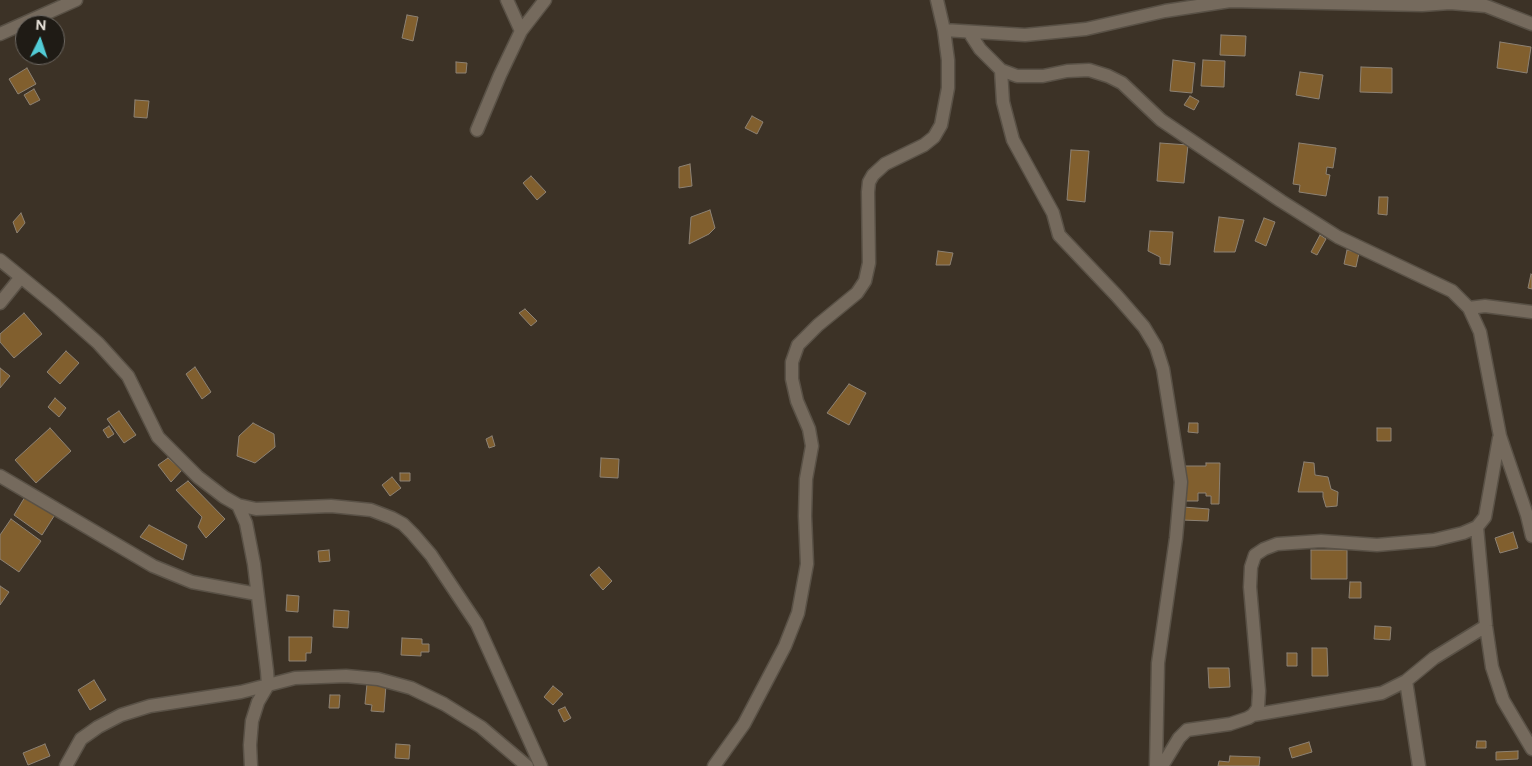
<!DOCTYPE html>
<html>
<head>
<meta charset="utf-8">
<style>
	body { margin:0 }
	#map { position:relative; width:1532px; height:766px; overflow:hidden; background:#3c3226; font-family:Figtree,sans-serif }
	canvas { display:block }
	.north { position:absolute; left:15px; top:15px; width:50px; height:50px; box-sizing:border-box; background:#1f1b15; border:1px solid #6e6963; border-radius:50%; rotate:4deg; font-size:14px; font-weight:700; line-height:20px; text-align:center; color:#e5dfd7 }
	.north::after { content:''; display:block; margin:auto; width:18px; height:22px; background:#52ccd6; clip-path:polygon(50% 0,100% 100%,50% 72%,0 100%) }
</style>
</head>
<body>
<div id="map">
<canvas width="1532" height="766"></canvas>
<div class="north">N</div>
</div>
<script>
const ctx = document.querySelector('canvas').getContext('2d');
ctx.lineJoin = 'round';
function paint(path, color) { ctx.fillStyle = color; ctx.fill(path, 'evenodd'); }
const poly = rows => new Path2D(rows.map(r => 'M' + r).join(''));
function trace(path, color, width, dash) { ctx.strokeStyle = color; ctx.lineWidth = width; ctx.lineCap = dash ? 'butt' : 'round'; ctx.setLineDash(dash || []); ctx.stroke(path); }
const building = poly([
	[407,15,418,17,413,41,402,38,407,15],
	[1221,35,1246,36,1245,56,1220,55,1221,35],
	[1500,42,1531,47,1527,73,1497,68,1500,42],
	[1173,60,1195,63,1192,93,1170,91,1173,60],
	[1203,60,1225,61,1224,87,1201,86,1203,60],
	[456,62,467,63,466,73,456,73,456,62],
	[1361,67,1392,68,1392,93,1360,92,1361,67],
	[27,68,36,84,18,94,9,79,27,68],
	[1300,72,1323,75,1319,99,1296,95,1300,72],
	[34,89,40,100,30,105,24,95,34,89],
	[1190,96,1199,101,1194,110,1184,105,1190,96],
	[135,100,149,101,147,118,134,117,135,100],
	[752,116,763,122,757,134,745,128,752,116],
	[1160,143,1188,145,1184,183,1157,181,1160,143],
	[1299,143,1336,148,1333,168,1327,167,1326,174,1330,175,1326,196,1299,192,1300,185,1293,184,1299,143],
	[1071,150,1089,151,1085,202,1067,200,1071,150],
	[690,164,692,186,679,188,679,167,690,164],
	[531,176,546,192,537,200,523,183,531,176],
	[1379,197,1388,197,1387,215,1378,214,1379,197],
	[710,210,715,228,709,234,689,244,691,217,710,210],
	[21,213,25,223,17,233,13,222,21,213],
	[1219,217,1244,220,1235,252,1214,252,1219,217],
	[1264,218,1275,222,1266,246,1255,241,1264,218],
	[1150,231,1173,232,1170,265,1160,264,1160,257,1148,251,1150,231],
	[1320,235,1326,239,1317,255,1311,252,1320,235],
	[1347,250,1359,253,1356,267,1344,264,1347,250],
	[938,251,953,253,950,265,936,265,938,251],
	[1531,274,1532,275,1532,289,1528,288,1531,274],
	[525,309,537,321,531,326,519,313,525,309],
	[24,313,42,334,14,358,0,342,0,334,24,313],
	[66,351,79,363,60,384,47,372,66,351],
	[195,367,211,392,202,399,186,374,195,367],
	[0,368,10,376,0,388,0,368],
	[849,384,866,393,849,425,827,413,849,384],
	[55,398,66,408,59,417,48,407,55,398],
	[119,411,136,435,124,443,107,419,119,411],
	[253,423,274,434,275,447,255,463,237,456,239,436,253,423],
	[1189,423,1198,423,1198,433,1188,432,1189,423],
	[109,426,114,434,108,438,103,430,109,426],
	[50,428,71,451,36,483,15,460,50,428],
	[1377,428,1391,428,1391,441,1377,441,1377,428],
	[492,436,495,446,489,448,486,439,492,436],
	[168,458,182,470,171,482,158,465,168,458],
	[601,458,619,459,618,478,600,477,601,458],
	[1304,462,1314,463,1315,475,1328,477,1331,489,1338,492,1337,506,1326,507,1323,497,1323,492,1298,492,1304,462],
	[1206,463,1220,463,1219,504,1211,504,1211,496,1206,496,1206,493,1198,493,1198,501,1183,501,1183,466,1206,466,1206,463],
	[400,473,410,473,410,481,400,481,400,473],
	[392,477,401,488,390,496,382,485,392,477],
	[188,481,225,519,206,538,198,527,202,517,176,490,188,481],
	[28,492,56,513,42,535,14,515,28,492],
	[1183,507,1209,509,1208,521,1182,520,1183,507],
	[11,519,41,541,19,572,0,559,0,535,11,519],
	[149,525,187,545,183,560,140,537,149,525],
	[1513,532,1518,548,1500,553,1495,538,1513,532],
	[329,550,330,561,319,562,318,551,329,550],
	[1311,550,1347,550,1347,579,1311,579,1311,550],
	[599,567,612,581,603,590,590,575,599,567],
	[1350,582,1361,582,1361,598,1349,598,1350,582],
	[0,586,9,592,0,605,0,586],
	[287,595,299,596,298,612,286,611,287,595],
	[334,610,349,611,348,628,333,627,334,610],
	[1375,626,1391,627,1390,640,1374,639,1375,626],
	[289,637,312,637,311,653,306,653,306,661,289,661,289,637],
	[402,638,422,639,422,644,429,644,429,652,421,652,421,656,401,655,402,638],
	[1312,648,1327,648,1328,676,1312,676,1312,648],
	[1287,653,1297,653,1297,666,1287,666,1287,653],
	[1208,668,1229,668,1230,687,1209,688,1208,668],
	[94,680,106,700,90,710,78,690,94,680],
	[367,684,386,685,384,712,371,711,372,705,365,704,367,684],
	[553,686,563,694,553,705,544,697,553,686],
	[330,695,340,695,339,708,329,708,330,695],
	[565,707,571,718,564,722,558,710,565,707],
	[1477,741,1486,741,1486,748,1476,748,1477,741],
	[1309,742,1312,752,1292,758,1289,748,1309,742],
	[45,744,50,756,28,765,23,753,45,744],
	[396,744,410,745,409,759,395,758,396,744],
	[1518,751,1518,759,1496,760,1496,752,1518,751],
	[1230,756,1260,757,1259,766,1218,766,1219,761,1229,762,1230,756]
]);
paint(building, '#815f2e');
trace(building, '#8d8274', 1);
const minor = poly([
	[507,0,521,31],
	[944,30,1025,35,1086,29,1165,11,1230,1,1422,5,1450,3,1486,6,1532,24],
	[969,32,980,49,1001,70,1017,76,1043,76,1067,71,1089,70,1108,76,1122,83,1161,120,1281,201,1338,237,1452,291,1469,308,1480,332,1500,436,1527,515,1532,536],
	[0,34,76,0],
	[1001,70,1003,102,1013,140,1053,213,1059,235,1117,296,1144,327,1156,347,1163,369,1181,482,1176,538,1158,663,1156,766],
	[477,130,500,75,521,31,545,0],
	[0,260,54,304,98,343,128,376,158,437,198,477,224,497,238,505,256,509,331,506,371,510,392,518,403,524,413,534,431,555,477,624,541,766],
	[0,303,21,277],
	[1469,308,1485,306,1532,312],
	[0,476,153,566,192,582,257,594],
	[238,505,246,523,254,564,267,671,268,685,258,702,252,721,250,745,251,766],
	[1477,527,1486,626,1492,667,1503,700,1532,749],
	[1406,681,1419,766],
	[1253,715,1382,693,1406,681,1434,658,1486,626],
	[66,766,81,739,98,727,121,715,150,706,241,692,295,678,346,676,378,679,411,688,444,704,481,727,527,766],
	[714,766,744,724,785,646,798,613,807,564,805,516,806,479,812,446,809,429,797,401,792,379,792,362,798,345,818,325,857,293,865,281,869,263,868,192,869,182,873,175,885,164,924,145,934,137,941,125,948,88,948,60,944,30,937,0],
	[1162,766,1179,738,1187,730,1230,724,1248,718,1253,715,1258,708,1259,691,1250,587,1251,567,1255,555,1264,549,1277,544,1321,541,1377,545,1434,540,1463,533,1477,527,1485,517,1499,438]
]);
trace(minor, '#595146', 15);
trace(minor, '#756a5d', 12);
</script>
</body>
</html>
